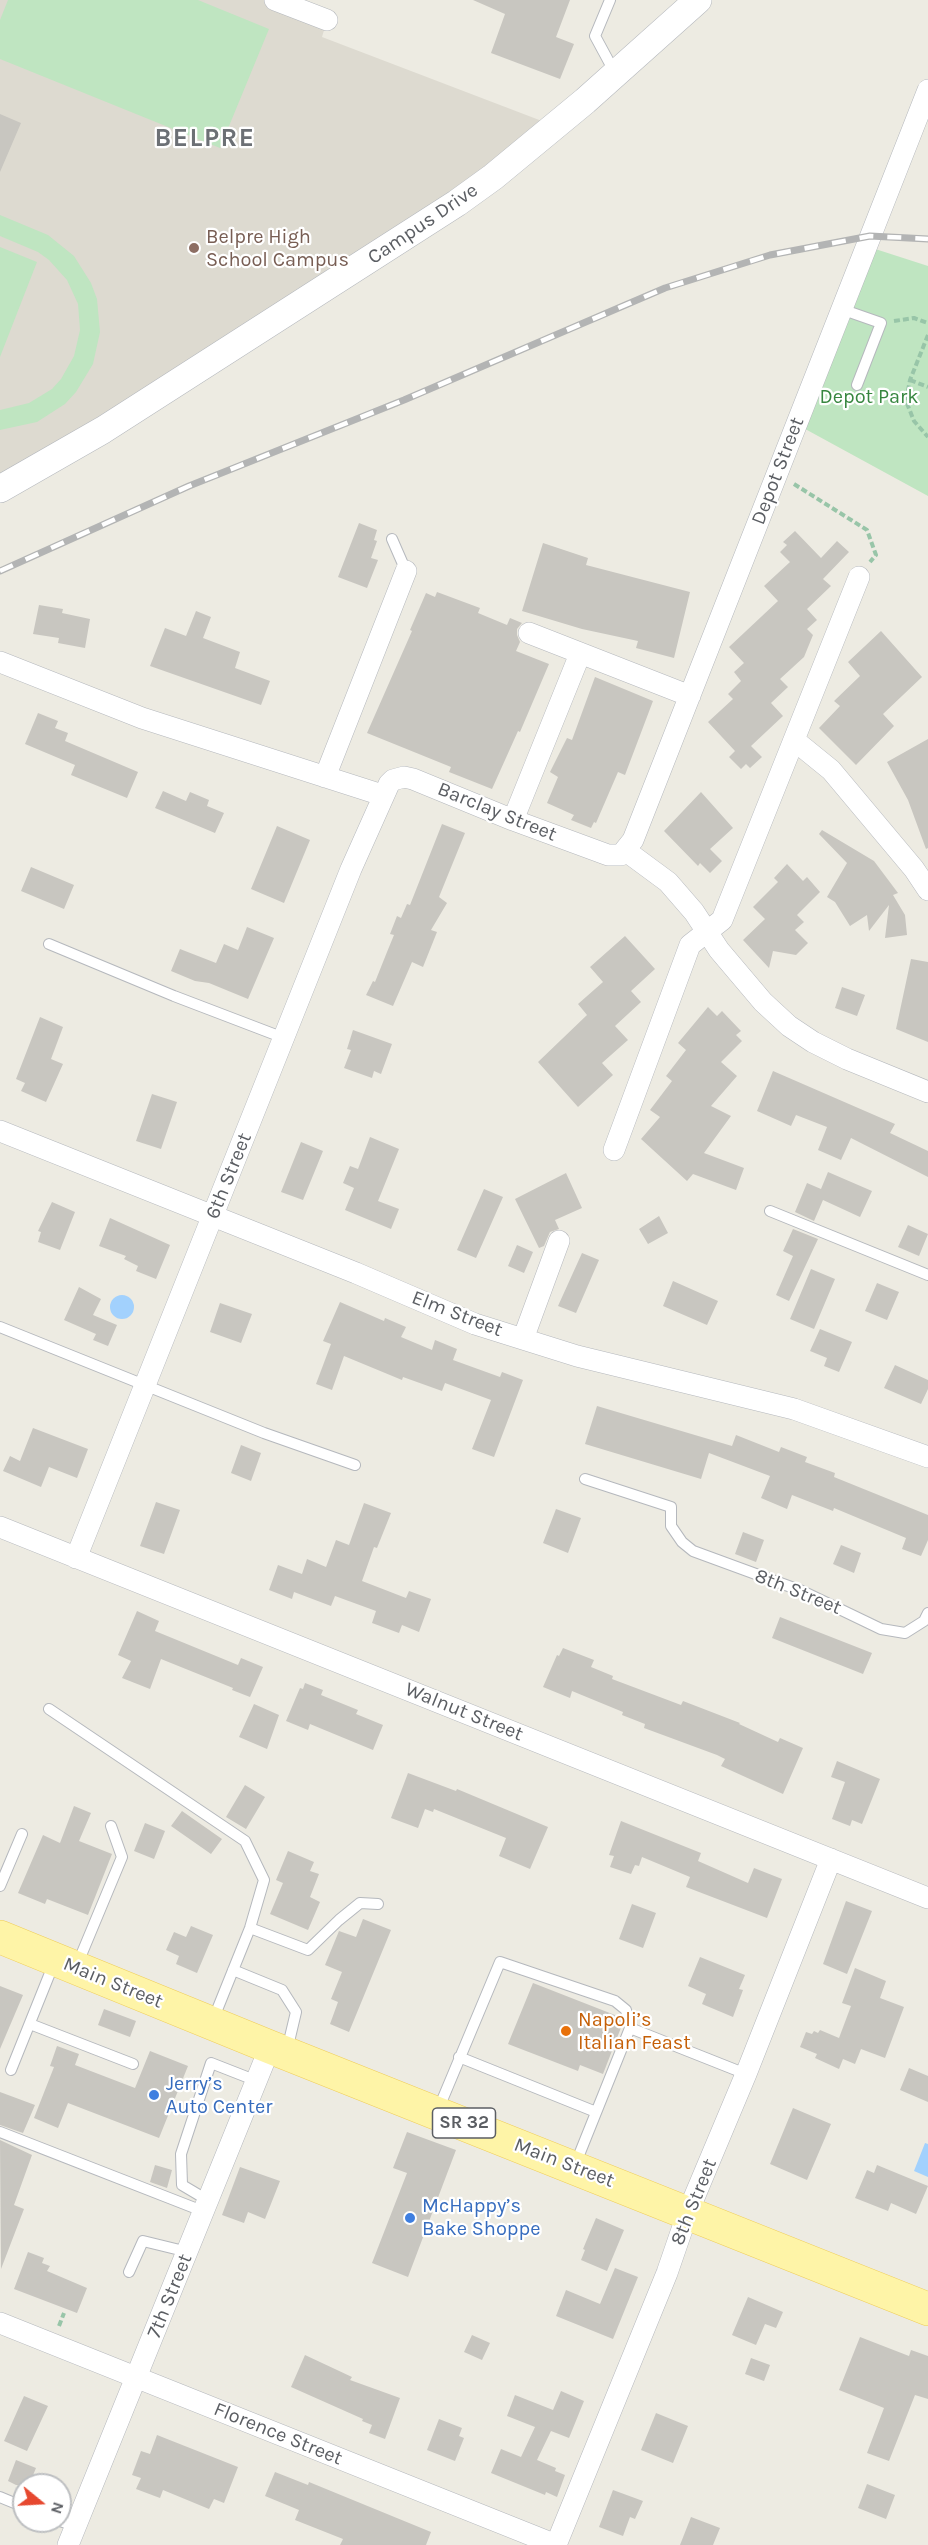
<!DOCTYPE html>
<html>
<head>
<meta charset="utf-8">
<style>
	body { margin:0 }
	#map { position:relative; width:928px; height:2545px; overflow:hidden; background:#edebe2; font-family:Karla,sans-serif }
	canvas { display:block }
	.north { position:absolute; left:12px; top:2473px; width:60px; height:60px; box-sizing:border-box; background:#fff; border:2px solid #bdbfc1; border-radius:50%; rotate:108deg; font-size:16px; font-weight:700; line-height:24px; text-align:center; color:#5b5e63 }
	.north::after { content:''; display:block; margin:auto; width:21px; height:27px; background:#e6482f; clip-path:polygon(50% 0,100% 100%,50% 72%,0 100%) }
</style>
</head>
<body>
<div id="map">
<canvas width="928" height="2545"></canvas>
<div class="north">N</div>
</div>
<script>
const ctx = document.querySelector('canvas').getContext('2d');
ctx.lineJoin = 'round';
function paint(path, color) { ctx.fillStyle = color; ctx.fill(path, 'evenodd'); }
const poly = rows => new Path2D(rows.map(r => 'M' + r).join(''));
function trace(path, color, width, dash) { ctx.strokeStyle = color; ctx.lineWidth = width; ctx.lineCap = dash ? 'butt' : 'round'; ctx.setLineDash(dash || []); ctx.stroke(path); }
function label(font, color, halo, rows, align = 'center') {
  ctx.font = font + ' Karla,sans-serif'; ctx.lineWidth = 4.5; ctx.setLineDash([]); ctx.textBaseline = 'middle'; ctx.strokeStyle = halo; ctx.fillStyle = color; for (const [text, x, y, turn = 0] of rows) {
    ctx.save(); ctx.translate(x, y); ctx.rotate((+turn || 0) * Math.PI / 180); ctx.textAlign = isNaN(turn) ? turn : align; if (halo) ctx.strokeText(text, 0, 0); ctx.fillText(text, 0, 0); ctx.restore();
  }
}
paint(poly([
	[0,0,275,0,327,20,322,37,555,126,0,489]
]), '#dddad0');
paint(poly([
	[8,0,198,0,269,29,220,148,0,59,0,20],
	[0,215,48,235,74,256,91,283,97,299,100,332,93,364,76,392,65,404,37,422,0,430,0,410,29,403,52,389,61,379,74,356,80,330,78,304,67,280,49,260,38,252,0,236],
	[866,246,928,266,928,496,796,424],
	[0,247,37,262,0,357]
]), '#bfe5c1');
paint(poly([
	'110 1307a12 12 0 1 1 24 0a12 12 0 1 1-24 0Z',
	[925,2143,928,2144,928,2177,914,2171]
]), '#a2d1fd');
paint(poly([
	[473,0,570,0,556,37,574,44,560,79,491,53,505,14],
	[0,114,21,123,0,172],
	[359,523,377,530,374,540,377,541,371,558,378,560,367,588,338,577],
	[795,531,821,558,837,541,849,552,823,579,831,586,807,609,817,620,807,629,813,635,804,657,780,679,788,687,771,703,783,716,751,746,762,757,750,768,746,764,741,769,729,757,735,751,708,722,733,699,728,694,741,681,734,672,744,663,729,647,778,601,764,586,790,562,780,552,787,545,783,542],
	[543,543,588,558,586,565,690,592,674,658,636,648,638,641,582,629,522,611],
	[437,592,480,608,478,613,507,625,510,618,522,623,517,629,517,635,520,642,516,651,549,664,520,732,518,731,492,789,449,772,451,767,367,733,412,631,410,630,426,593,435,597],
	[39,605,63,609,62,613,90,619,85,648,58,643,59,638,33,634],
	[196,611,211,617,203,638,240,652,235,668,270,681,261,705,150,666,165,628,186,636],
	[881,631,922,677,883,714,894,726,856,765,819,728,840,706,834,701,860,676,848,662],
	[595,677,653,701,625,775,618,772,596,823,594,822,591,828,571,820,574,815,547,803,558,777,550,772,567,738,572,740],
	[38,713,58,721,55,728,68,733,65,741,138,772,127,798,71,775,75,765,25,744],
	[928,739,928,848,926,849,908,800,887,762],
	[163,791,186,801,190,792,209,800,207,806,224,813,215,833,155,808],
	[701,792,733,828,710,849,722,861,710,873,700,863,698,866,664,831],
	[442,824,465,833,439,897,447,903,431,930,437,932,423,967,412,962,393,1006,366,995,373,981,375,982,387,952,394,935,390,934,397,916,401,918,407,904,410,905],
	[277,826,310,840,284,903,251,889],
	[822,830,874,861,898,893,893,895,905,915,907,935,885,938,889,905,869,931,867,915,850,926,835,902,827,897,847,863,819,834],
	[787,864,803,881,807,877,820,892,797,915,804,922,795,930,808,943,796,955,773,951,769,968,743,940,765,919,753,907,778,882,774,878],
	[31,867,74,885,64,909,21,891],
	[247,927,274,938,248,999,209,983,195,981,171,971,180,949,216,963,224,944,238,950],
	[625,936,655,969,631,991,641,1002,615,1026,628,1040,602,1063,613,1075,578,1107,538,1062,587,1015,578,1004,603,982,590,967],
	[911,959,928,962,928,1042,896,1029],
	[842,987,865,995,857,1016,835,1008],
	[708,1007,717,1016,722,1011,741,1031,736,1035,742,1041,721,1062,737,1076,711,1106,731,1116,704,1153,744,1168,736,1190,693,1174,687,1181,641,1139,660,1117,650,1110,672,1081,666,1076,686,1050,678,1043],
	[40,1017,63,1027,51,1059,63,1064,46,1102,21,1091,25,1083,16,1079],
	[353,1030,392,1044,381,1074,374,1071,372,1078,344,1068,351,1050,347,1049],
	[773,1071,895,1124,890,1133,928,1151,928,1177,851,1138,841,1160,818,1150,827,1127,796,1115,791,1126,757,1111],
	[152,1094,177,1102,161,1149,136,1141],
	[370,1137,399,1149,378,1201,399,1209,391,1229,345,1210,354,1188,343,1183,350,1166,358,1169],
	[301,1142,323,1151,303,1200,281,1192],
	[828,1172,872,1191,860,1217,823,1200,814,1221,795,1212,807,1183,821,1189],
	[566,1173,582,1208,555,1220,559,1229,550,1232,544,1246,539,1248,515,1199],
	[484,1189,503,1197,476,1258,457,1250],
	[52,1202,75,1212,60,1250,38,1242,41,1232,38,1231],
	[659,1216,668,1233,648,1244,639,1229],
	[110,1218,170,1245,156,1279,136,1271,138,1266,124,1259,126,1256,99,1246],
	[908,1225,928,1234,919,1256,898,1247],
	[793,1229,818,1239,789,1301,776,1295,793,1256,783,1251],
	[517,1245,533,1252,524,1273,508,1266],
	[582,1253,599,1260,576,1313,558,1306],
	[811,1269,835,1279,814,1329,790,1319],
	[673,1281,718,1301,707,1325,663,1306],
	[877,1283,899,1292,887,1320,865,1311],
	[79,1287,101,1299,93,1315,117,1325,108,1346,93,1340,96,1334,64,1320],
	[340,1302,384,1321,385,1318,406,1327,401,1337,432,1350,435,1340,457,1349,453,1360,500,1377,502,1372,523,1380,494,1457,472,1449,491,1400,445,1383,442,1391,403,1377,402,1380,344,1356,332,1390,316,1384,331,1344,323,1341],
	[220,1303,252,1314,241,1343,210,1332],
	[820,1329,852,1342,839,1372,824,1366,827,1358,810,1351],
	[895,1365,928,1380,928,1389,921,1404,884,1388],
	[597,1406,732,1446,736,1435,779,1452,781,1447,807,1457,805,1462,835,1473,834,1477,928,1515,928,1540,921,1556,902,1549,906,1538,834,1508,833,1511,792,1495,787,1509,761,1498,770,1476,709,1453,701,1479,585,1444],
	[33,1428,88,1449,77,1478,49,1467,41,1487,3,1471,10,1456,20,1461],
	[241,1445,261,1453,251,1481,231,1473],
	[156,1502,180,1510,164,1554,140,1546],
	[364,1503,391,1513,377,1548,374,1547,362,1581,406,1598,409,1591,431,1599,419,1632,402,1625,399,1633,372,1623,376,1611,335,1596,331,1606,294,1592,292,1599,269,1590,278,1565,302,1574,307,1559,326,1567,336,1540,349,1545],
	[556,1509,581,1518,568,1553,543,1543],
	[743,1532,764,1540,756,1562,735,1554],
	[841,1545,861,1553,854,1573,833,1564],
	[137,1611,159,1621,155,1631,238,1665,241,1658,263,1667,250,1697,232,1690,233,1688,161,1659,150,1689,122,1678,131,1661,118,1655],
	[780,1617,872,1653,863,1674,772,1638],
	[563,1648,594,1660,591,1667,613,1676,612,1679,681,1705,683,1701,740,1723,739,1724,778,1742,780,1738,803,1748,783,1794,721,1766,725,1759,717,1755,644,1728,645,1724,622,1715,623,1712,572,1691,570,1698,543,1687,557,1655,559,1656],
	[305,1683,323,1690,321,1695,358,1710,356,1714,383,1725,373,1750,310,1724,308,1730,286,1721,300,1688,303,1689],
	[254,1704,279,1715,267,1749,239,1737],
	[837,1761,880,1779,862,1824,852,1820,850,1826,832,1819,845,1782,831,1777],
	[408,1773,456,1791,457,1789,548,1827,530,1869,499,1856,506,1838,434,1809,433,1812,425,1809,418,1828,391,1818],
	[245,1785,265,1797,246,1829,226,1817],
	[74,1806,91,1813,79,1841,112,1854,88,1915,47,1899,45,1904,18,1893,43,1835,60,1843],
	[182,1811,222,1839,211,1854,171,1826],
	[621,1821,701,1853,698,1861,748,1883,754,1868,782,1879,767,1918,686,1887,690,1877,642,1857,639,1866,635,1865,631,1874,610,1867,614,1856,609,1855],
	[145,1823,165,1831,154,1859,134,1851],
	[288,1851,314,1862,310,1871,319,1874,310,1897,320,1902,308,1930,270,1914,283,1883,276,1880],
	[846,1901,872,1911,847,1974,823,1964],
	[632,1904,656,1913,643,1948,619,1939],
	[363,1919,391,1930,349,2032,330,2024,338,2002,331,1999,342,1972,325,1965,339,1931,356,1937],
	[191,1926,213,1935,197,1973,176,1964,179,1956,166,1950,174,1932,186,1937],
	[700,1957,745,1975,739,1989,743,1990,733,2017,702,2004,706,1994,688,1986],
	[855,1968,886,1981,880,1998,904,2007,885,2058,861,2049,855,2064,843,2059,839,2069,815,2058,817,2054,800,2047,806,2032,812,2034,814,2031,818,2033,820,2030,839,2038,851,2006,842,2003],
	[533,1983,620,2017,622,2025,603,2074,580,2065,578,2071,508,2044],
	[0,1986,23,1995,0,2049],
	[104,2009,136,2021,130,2037,98,2025],
	[57,2046,79,2054,75,2065,135,2088,150,2051,188,2066,159,2138,68,2103,58,2128,34,2118,54,2067,50,2066],
	[909,2068,928,2076,928,2102,900,2090],
	[0,2092,35,2105,23,2133,0,2125],
	[793,2108,831,2124,807,2180,770,2164],
	[407,2132,456,2150,408,2277,372,2263,407,2173,393,2168],
	[0,2140,32,2155,14,2205,24,2209,1,2269],
	[155,2165,172,2170,167,2188,150,2182],
	[877,2165,928,2186,916,2214,891,2203,888,2211,855,2198,867,2170,874,2173],
	[240,2167,280,2181,265,2219,248,2212,244,2223,222,2215],
	[596,2218,624,2230,607,2271,581,2260,585,2250,583,2249],
	[28,2252,44,2258,42,2263,50,2266,47,2271,87,2288,77,2313,14,2289],
	[615,2268,638,2277,613,2339,556,2316,566,2290,600,2304],
	[748,2297,783,2312,776,2328,765,2324,756,2345,732,2335],
	[472,2335,490,2343,482,2360,464,2352],
	[860,2337,909,2356,911,2350,928,2356,928,2399,915,2395,889,2461,867,2453,884,2408,839,2390],
	[305,2355,352,2377,350,2380,400,2398,385,2439,369,2433,372,2425,362,2421,363,2419,291,2387],
	[751,2358,770,2365,764,2381,745,2374],
	[561,2391,584,2401,569,2438,551,2431,537,2460,556,2468,555,2471,565,2475,557,2497,546,2492,545,2495,491,2473,501,2449,521,2457,535,2427,507,2416,515,2395,553,2410],
	[24,2396,48,2406,27,2451,4,2441],
	[656,2413,688,2426,673,2463,641,2450],
	[439,2419,462,2428,459,2436,464,2438,455,2461,427,2450],
	[157,2435,238,2467,224,2503,214,2499,209,2509,163,2490,160,2498,136,2489,141,2478,132,2475,141,2451,150,2454],
	[16,2460,36,2468,29,2485,16,2485,8,2481],
	[275,2472,308,2485,309,2482,431,2532,426,2545,340,2545,343,2539,295,2520,299,2510,265,2496],
	[867,2484,895,2495,886,2519,858,2508],
	[613,2490,643,2501,635,2519,630,2517,623,2536,599,2527],
	[691,2517,720,2528,713,2545,680,2545]
]), '#c8c6c0');
const service = poly([
	[610,0,595,36,615,73],
	[841,309,881,323,857,385],
	[392,539,406,571],
	[49,944,174,996,284,1038],
	[770,1211,928,1275],
	[0,1327,264,1433,355,1465],
	[585,1479,671,1507,671,1526,682,1542,693,1551,802,1591,881,1629,905,1633,924,1621,928,1613],
	[49,1709,245,1841,264,1880,250,1928,213,2020],
	[0,1886,22,1834],
	[250,1928,308,1950,339,1920,360,1903,378,1904],
	[77,1965,122,1857,111,1826],
	[233,1970,282,1990,296,2012,287,2050],
	[30,2024,133,2064],
	[459,2057,596,2112],
	[11,2070,54,1963],
	[438,2110,500,1962,615,2001,626,2010,630,2028],
	[0,2132,205,2212],
	[575,2165,630,2028,746,2074],
	[209,2201,182,2185,181,2154,211,2063,257,2081],
	[129,2272,143,2241,188,2252],
	[0,2497,24,2507],
	[60,2521,75,2526]
]);
const minor = poly([
	[275,0,327,20],
	[529,633,690,696],
	[0,662,142,718,382,795],
	[794,740,831,770,914,869,928,890],
	[325,777,406,571],
	[513,820,580,654],
	[626,851,668,882,694,912,719,950,763,1002,789,1026,813,1042,847,1059,928,1092],
	[0,1131,356,1273,475,1324,577,1356,794,1409,928,1457],
	[614,1150,690,945,722,920,859,577],
	[523,1339,559,1241],
	[0,1527,928,1898],
	[76,1558,351,869,389,784,393,780,404,777,413,779,513,820,608,855,621,855,633,840,928,90],
	[0,2323,556,2545,667,2273,688,2212,746,2074,831,1859],
	[68,2545,270,2047]
]);
const tertiary = poly([
	[0,489,103,430,457,203,493,177,585,101,698,0]
]);
const primary = poly([
	[0,1937,270,2047,928,2309]
]);
trace(service, '#b5b8bd', 12);
trace(minor, '#b5b8bd', 22);
trace(tertiary, '#b5b8bd', 28);
trace(primary, '#efcd5a', 34);
trace(poly([
	[894,321,914,318,928,323],
	[928,335,910,380,906,401,914,421,928,437],
	[910,380,928,387],
	[794,484,867,530,876,555,870,562],
	[59,2326,64,2313]
]), '#98c5a8', 4, [6, 3]);
trace(service, '#fff', 10);
trace(minor, '#fff', 21);
trace(tertiary, '#fff', 27);
trace(primary, '#fef4a7', 33);
const rail = poly([
	[0,571,189,486,404,400,665,288,770,255,870,236,928,239]
]);
trace(rail, '#b3b4b4', 7);
trace(rail, '#fff', 4.5, [14]);
for (const [x, y, r, color] of [
	[194,248,6,"#8d6e63"],
	[566,2031,6,"#e8710a"],
	[154,2095,6,"#3f7fe0"],
	[410,2218,6,"#3f7fe0"]
]) { const dot = new Path2D(); dot.arc(x, y, r, 0, 2 * Math.PI); ctx.fillStyle = color; ctx.fill(dot); trace(dot, '#fff', 2); }
for (const [x, y, w] of [
	[464,2123,63]
]) { const box = new Path2D(); box.roundRect(x - w / 2, y - 15, w, 30, 4.5); ctx.fillStyle = '#fff'; ctx.fill(box); trace(box, '#5b5e63', 1.5); }
label('bold 18px', '#5b5e63', null, [
	["SR 32",464,2123]
]);
label('20px', '#5b5e63', '#fff', [
	["Campus Drive",423,224,-34],
	["Depot Street",778,471,-69],
	["Barclay Street",497,812,22],
	["6th Street",229,1176,-68],
	["Elm Street",457,1314,21],
	["8th Street",798,1592,22],
	["Walnut Street",464,1712,22],
	["Main Street",113,1983,22],
	["Main Street",564,2163,21],
	["8th Street",694,2202,-68],
	["7th Street",170,2296,-68],
	["Florence Street",278,2434,22]
]);
label('20px', '#785e54', '#fff', [
	["Belpre High",206,237],
	["School Campus",206,260]
], 'left');
label('20px', '#37863f', '#fff', [
	["Depot Park",869,397]
]);
label('20px', '#c56008', '#fff', [
	["Napoli’s",578,2020],
	["Italian Feast",578,2043]
], 'left');
label('20px', '#366cbe', '#fff', [
	["Jerry’s",166,2084],
	["Auto Center",166,2107],
	["McHappy’s",422,2206],
	["Bake Shoppe",422,2229]
], 'left');
ctx.letterSpacing = '1.5px';
label('bold 26px', '#6c7075', '#fff', [
	["BELPRE",205,139]
]);
ctx.letterSpacing = '0px';
</script>
</body>
</html>
